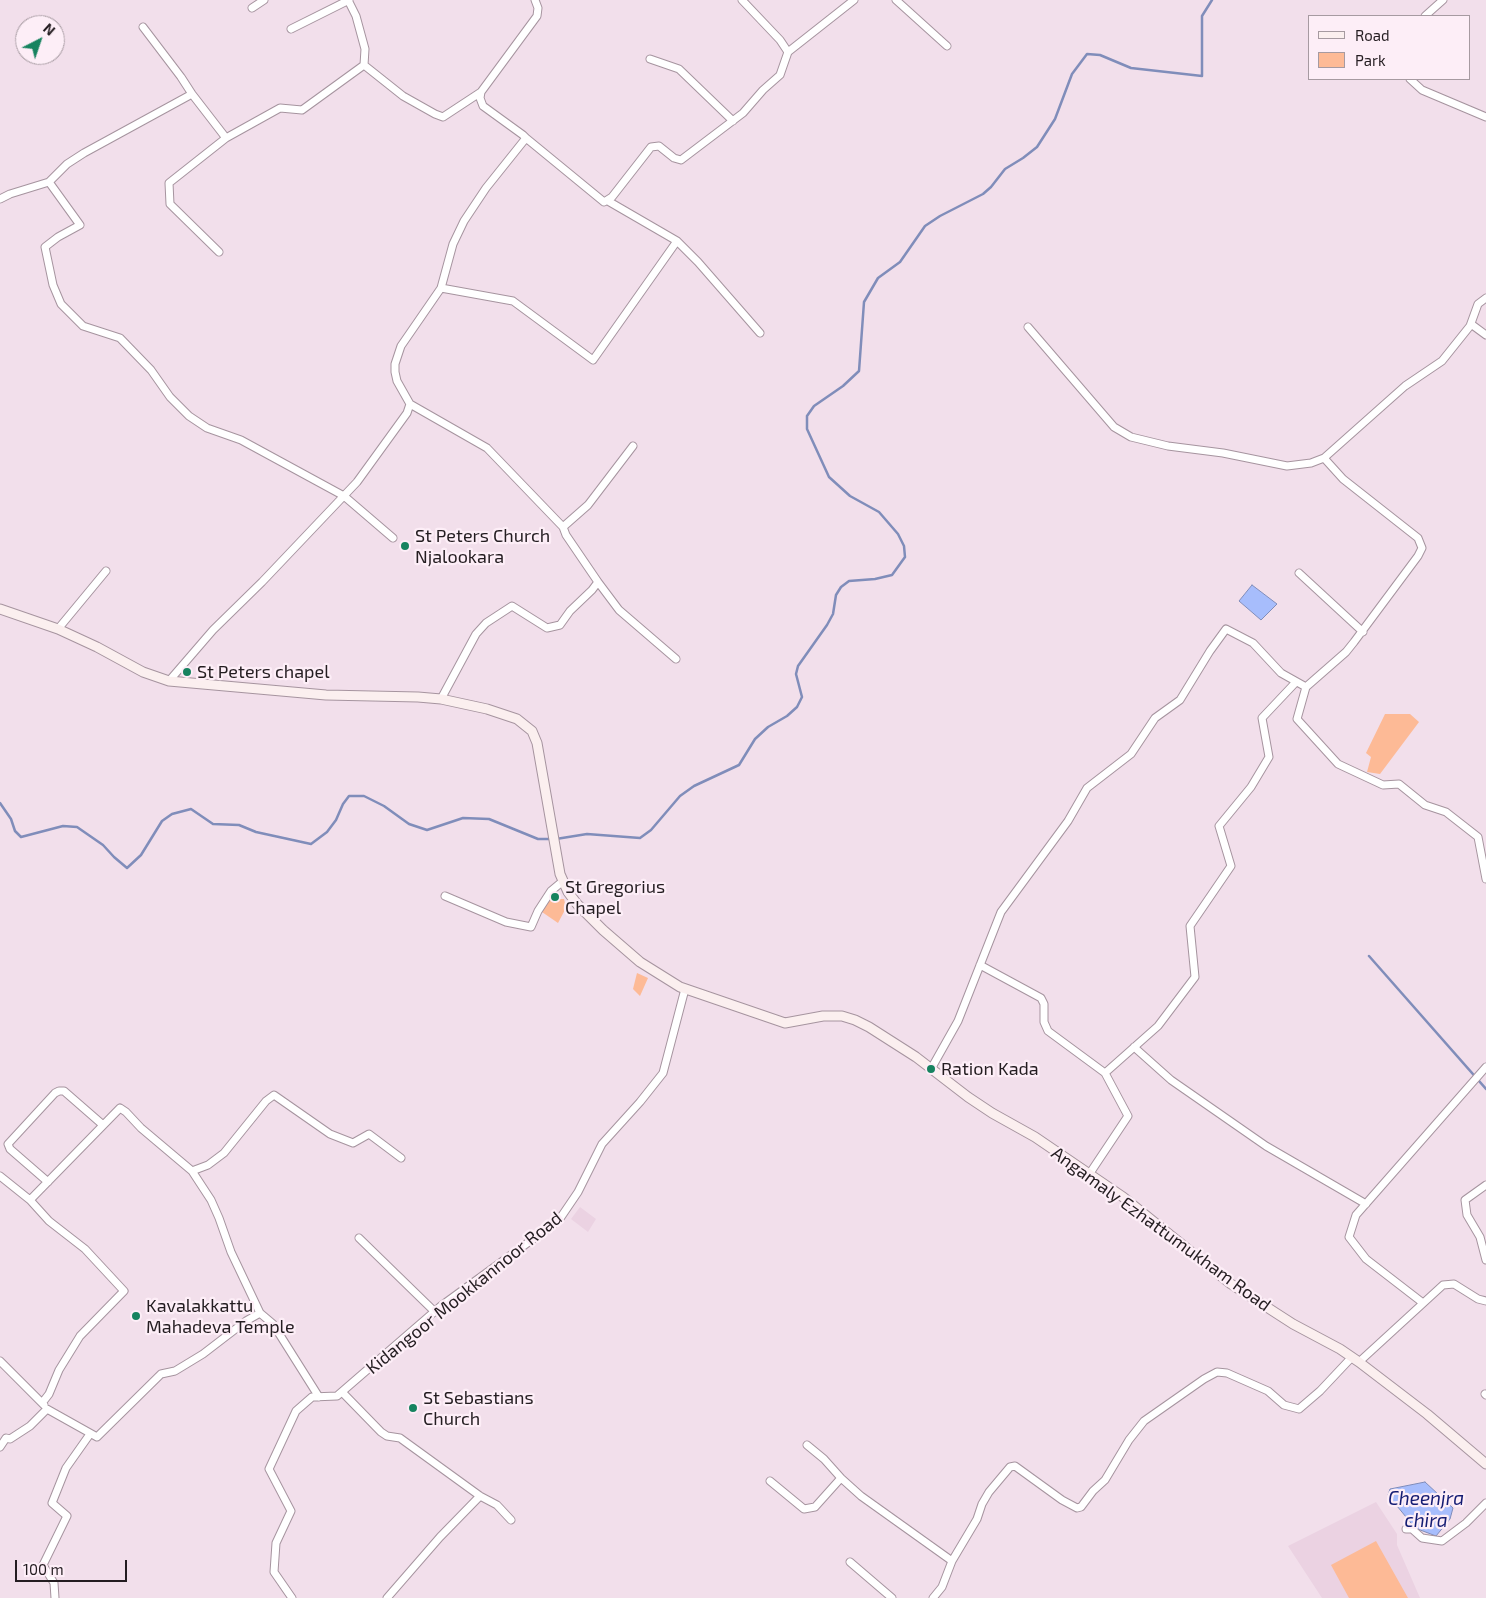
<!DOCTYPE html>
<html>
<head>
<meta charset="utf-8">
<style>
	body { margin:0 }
	#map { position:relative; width:1486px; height:1598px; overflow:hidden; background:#f2dfeb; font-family:"Exo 2",sans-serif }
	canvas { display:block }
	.legend { position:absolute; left:1308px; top:15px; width:162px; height:65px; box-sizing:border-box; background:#fdeef7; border:1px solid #a69aa1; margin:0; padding:6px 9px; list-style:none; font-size:15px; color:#241d21 }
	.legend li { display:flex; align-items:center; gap:10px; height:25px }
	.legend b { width:25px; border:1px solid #a69aa1 }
	.north { position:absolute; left:15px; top:15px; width:50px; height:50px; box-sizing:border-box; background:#fdeef7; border:1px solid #a69aa1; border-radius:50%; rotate:41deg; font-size:14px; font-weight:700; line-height:20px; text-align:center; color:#241d21 }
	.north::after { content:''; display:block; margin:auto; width:18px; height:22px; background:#16835f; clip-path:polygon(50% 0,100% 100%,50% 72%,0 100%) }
	.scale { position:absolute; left:15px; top:1560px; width:112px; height:22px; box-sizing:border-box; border:2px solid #241d21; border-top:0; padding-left:6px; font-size:15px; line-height:18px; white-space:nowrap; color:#241d21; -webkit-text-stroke:4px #fdeef7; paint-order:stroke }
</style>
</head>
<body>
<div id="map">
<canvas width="1486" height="1598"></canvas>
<ul class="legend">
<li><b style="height:6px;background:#fbefef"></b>Road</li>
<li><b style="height:14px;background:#fdba96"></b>Park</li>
</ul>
<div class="north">N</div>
<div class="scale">100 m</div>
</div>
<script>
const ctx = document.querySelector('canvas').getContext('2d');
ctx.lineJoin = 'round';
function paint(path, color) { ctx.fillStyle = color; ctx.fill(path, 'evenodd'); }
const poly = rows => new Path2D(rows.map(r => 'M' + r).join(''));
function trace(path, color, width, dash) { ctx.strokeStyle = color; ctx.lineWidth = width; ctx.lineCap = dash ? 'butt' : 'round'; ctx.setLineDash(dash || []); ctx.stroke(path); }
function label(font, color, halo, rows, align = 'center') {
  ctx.font = font + ' "Exo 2",sans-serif'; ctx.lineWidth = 4.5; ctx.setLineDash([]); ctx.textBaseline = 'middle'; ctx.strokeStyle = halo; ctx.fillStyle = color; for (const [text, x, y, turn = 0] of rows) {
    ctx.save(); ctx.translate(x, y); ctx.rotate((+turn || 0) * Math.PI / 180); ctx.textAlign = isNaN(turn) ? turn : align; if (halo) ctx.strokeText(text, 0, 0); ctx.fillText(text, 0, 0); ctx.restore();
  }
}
paint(poly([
	[580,1207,596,1219,588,1232,571,1219],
	[1376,1502,1397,1534,1397,1545,1420,1598,1322,1598,1288,1546]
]), '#ebd2e2');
paint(poly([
	[1385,714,1410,714,1419,722,1380,774,1367,772,1371,757,1366,753],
	[549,899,564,899,566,908,558,923,542,912],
	[637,973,648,978,640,996,633,989],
	[1376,1541,1408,1598,1349,1598,1331,1565]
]), '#fdba96');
const water = poly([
	[1252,585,1277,604,1261,620,1239,601,1252,585],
	[1425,1482,1453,1508,1450,1519,1436,1536,1415,1528,1388,1495,1390,1489,1425,1482]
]);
paint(water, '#a7bdfc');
trace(water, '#808dba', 1);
trace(poly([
	[0,803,11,819,15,831,21,837,63,826,77,827,103,845,114,857,127,868,141,855,162,821,172,814,191,809,213,824,239,825,256,832,311,844,327,832,336,820,343,804,349,796,364,796,384,806,409,824,427,830,463,818,489,819,538,839,551,839],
	[556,839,587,834,640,838,651,830,680,796,694,786,739,765,755,739,768,727,787,716,797,707,802,697,796,674,798,666,827,625,833,614,836,595,841,587,849,581,875,579,892,575,905,557,904,546,898,534,879,512,850,496,829,477,807,429,807,416,814,406,843,386,859,371,864,302,878,278,900,262,925,226,940,216,983,194,991,187,1005,169,1023,158,1037,147,1055,119,1072,74,1087,54,1100,55,1131,68,1202,76,1202,16,1212,0],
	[1369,956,1486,1089]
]), '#808dba', 2.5);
const street = poly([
	[348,0,356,16,365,49,364,65],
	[896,0,947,46],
	[252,8,264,0],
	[1425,16,1443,0],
	[143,27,181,77,192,94,226,138,280,108,302,110,364,65],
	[291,29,349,0],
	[788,52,854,0],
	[650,59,679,69,733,121],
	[364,65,403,96,435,114,443,117,481,92],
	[1410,79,1422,90,1486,117],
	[526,138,604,202,612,197,651,147,659,146,674,158,681,160,743,113,763,90,780,75,788,52,780,40,742,0],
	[49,182,80,225,58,237,45,247,53,285,61,304,83,326,120,338,151,370,170,397,189,416,207,428,241,440,344,496,393,538],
	[0,199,10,194,49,182,67,164,84,153,192,94],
	[608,201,677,241,698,262,760,333],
	[219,252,170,204,169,183,226,138],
	[441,288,513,301,593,360,677,241],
	[1471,324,1486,335],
	[1028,327,1114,427,1131,437,1168,446,1223,453,1287,466,1311,463,1324,458,1405,386,1442,361,1470,326,1478,304,1486,298],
	[410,404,487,448,563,527,566,535,598,582,619,610,676,659],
	[563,527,588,505,633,446],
	[1299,573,1363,632],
	[58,629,106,571],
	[169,681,213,630,262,582,357,482,407,413,410,404,397,381,395,372,395,364,401,346,441,288,453,244,464,221,486,188,526,138,523,135,483,106,480,98,481,92,537,16,538,8,535,0],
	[1306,687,1297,719,1338,764,1383,785,1399,784,1425,805,1446,812,1478,837,1486,879],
	[441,699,476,634,486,623,512,606,547,628,560,625,570,611,592,590,598,582],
	[445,896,506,922,531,927,538,911,551,891,563,881],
	[980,965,1041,998,1044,1004,1044,1022,1048,1031,1105,1073],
	[1134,1047,1171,1080,1266,1146,1366,1204],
	[931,1069,958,1021,1001,912,1068,821,1087,788,1131,754,1155,718,1180,700,1210,651,1226,629,1253,643,1281,673,1306,687,1346,652,1354,642,1418,556,1422,548,1418,538,1343,479,1324,458],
	[192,1171,208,1165,224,1153,266,1101,274,1095,330,1134,353,1143,369,1134,401,1158],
	[1090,1173,1128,1116,1105,1073,1158,1026,1195,977,1190,926,1231,866,1219,826,1251,787,1269,757,1262,718,1296,682],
	[0,1176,30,1200,49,1221,85,1249,124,1291,80,1336,59,1370,49,1394,42,1403],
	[48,1182,10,1149,8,1144,55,1093,59,1091,64,1091,103,1125],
	[1486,1185,1465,1200,1467,1215,1480,1237,1486,1260],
	[30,1200,120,1108,126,1112,141,1128,192,1171,211,1200,219,1218,231,1252,260,1313],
	[359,1238,435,1312],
	[1423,1303,1366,1259,1349,1237,1356,1215,1486,1067],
	[0,1361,44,1405],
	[1359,1362,1443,1285,1454,1284,1478,1299,1486,1301],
	[342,1392,381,1432,387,1436,400,1438,480,1496,497,1505,511,1520],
	[1485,1394,1486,1395],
	[807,1445,824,1459,841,1478,861,1496,952,1561],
	[0,1447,6,1438,10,1439,30,1426,47,1409,97,1437,161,1374,175,1371,203,1354,246,1321,260,1313,273,1324,319,1397],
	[770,1481,804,1509,815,1507,841,1478],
	[1406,1529,1412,1529,1422,1538,1442,1541,1466,1523,1486,1503],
	[850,1562,892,1598],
	[55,1598,54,1583,43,1565,67,1516,52,1503,66,1468,90,1434],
	[292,1598,274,1572,276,1543,291,1511,269,1469,296,1411,312,1397,337,1396,441,1306,559,1220,578,1192,602,1144,640,1102,663,1073,685,989],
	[387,1598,440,1537,480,1496],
	[933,1598,942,1587,952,1561,977,1519,982,1504,989,1492,1010,1467,1015,1466,1062,1500,1077,1508,1081,1507,1093,1491,1105,1480,1129,1440,1144,1421,1204,1379,1217,1372,1227,1373,1268,1391,1284,1405,1299,1409,1320,1391,1352,1357]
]);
const secondary = poly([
	[0,609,58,629,97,647,143,672,169,681,326,695,418,697,441,699,487,709,517,719,532,731,537,743,560,874,568,892,577,904,603,930,640,962,680,987,785,1023,823,1016,842,1016,855,1020,869,1027,916,1057,968,1097,992,1113,1035,1137,1123,1197,1231,1284,1293,1324,1340,1349,1359,1362,1427,1414,1486,1464]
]);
trace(street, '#a6949f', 9);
trace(secondary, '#a6949f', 11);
trace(street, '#fff', 7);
trace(secondary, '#fbefef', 9);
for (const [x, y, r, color] of [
	[405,546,5,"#16835f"],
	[187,672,5,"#16835f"],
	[555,897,5,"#16835f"],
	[931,1069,5,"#16835f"],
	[136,1316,5,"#16835f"],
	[413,1408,5,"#16835f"]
]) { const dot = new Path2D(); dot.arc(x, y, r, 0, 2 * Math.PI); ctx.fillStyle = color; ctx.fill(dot); trace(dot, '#fdeef7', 2); }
label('18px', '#241d21', '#fdeef7', [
	["St Peters Church",415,536],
	["Njalookara",415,557],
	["St Peters chapel",197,672],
	["St Gregorius",565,887],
	["Chapel",565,908],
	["Ration Kada",941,1069],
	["Kavalakkattu",146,1306],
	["Mahadeva Temple",146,1327],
	["St Sebastians",423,1398],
	["Church",423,1419]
], 'left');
label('18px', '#241d21', '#fdeef7', [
	["Angamaly Ezhattumukham Road",1161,1229,36],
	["Kidangoor Mookkannoor Road",464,1293,-39]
]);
label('italic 19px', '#141c73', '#fdeef7', [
	["Cheenjra",1426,1499],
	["chira",1426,1521]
]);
</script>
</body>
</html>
